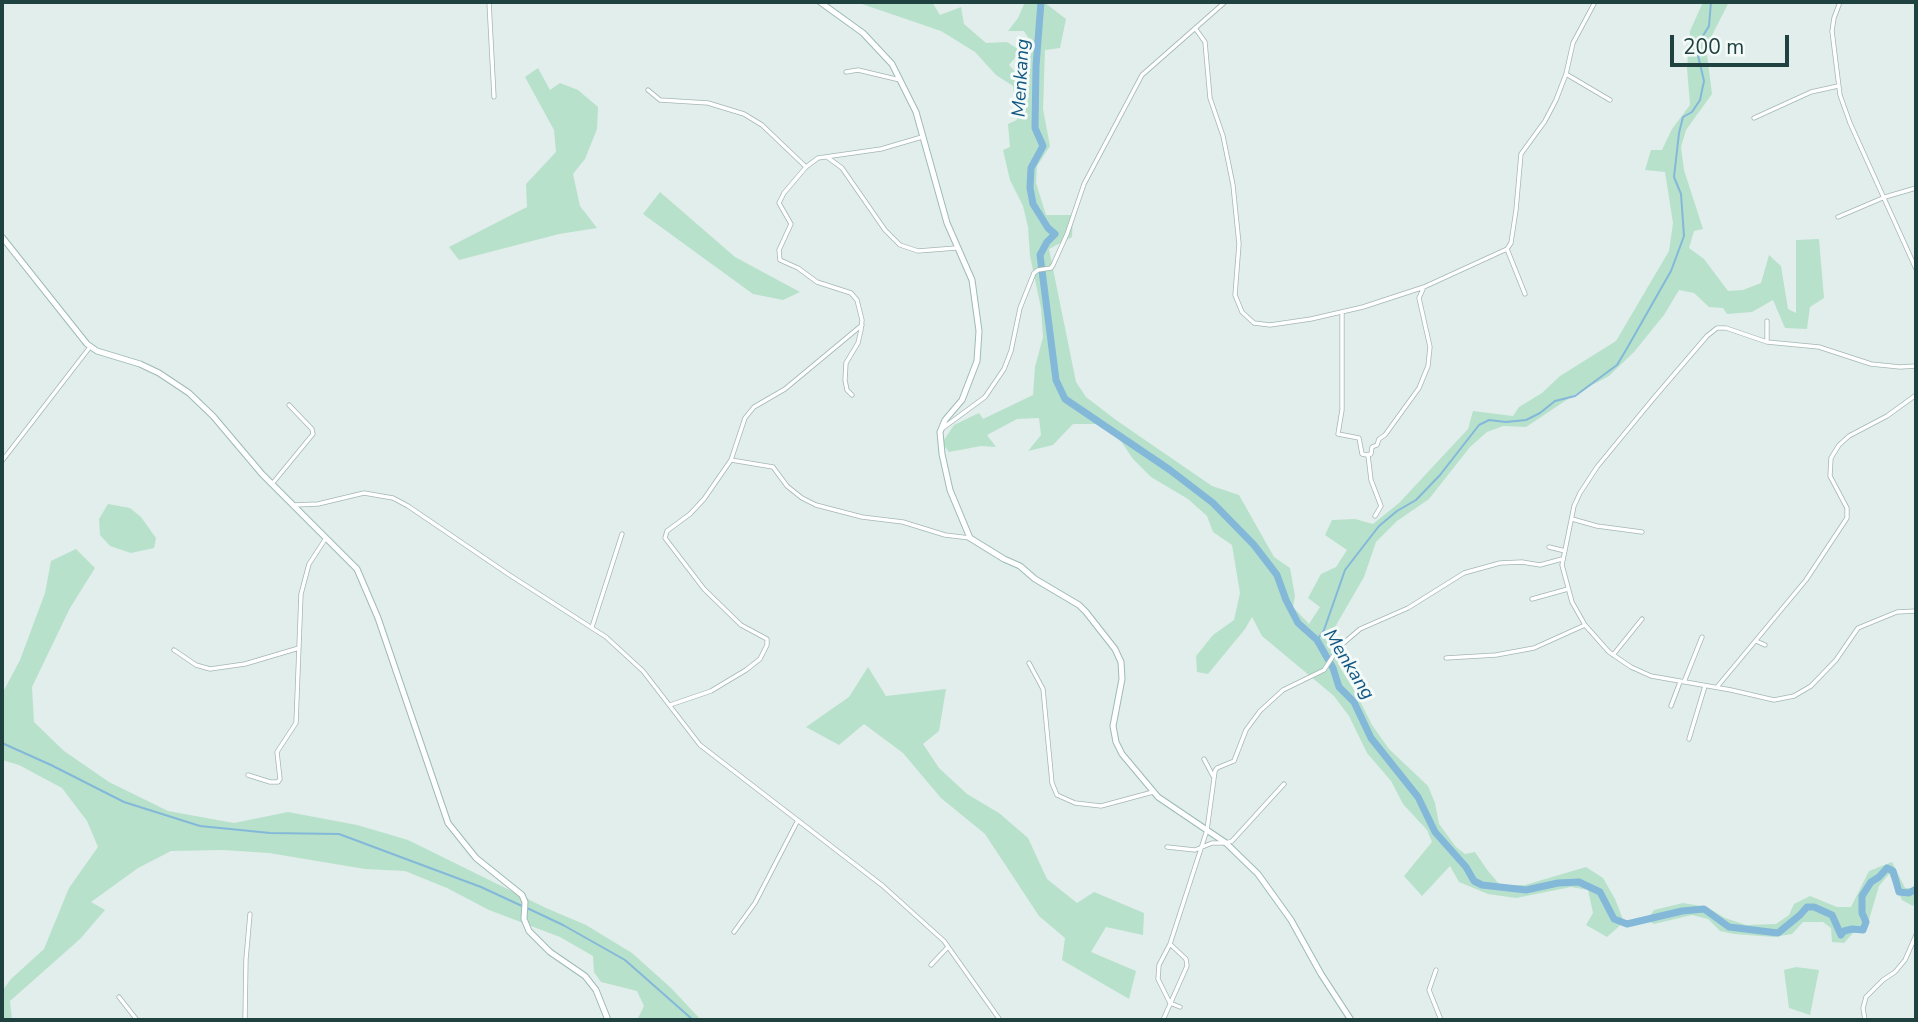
<!DOCTYPE html>
<html>
<head>
<meta charset="utf-8">
<style>
	body { margin:0 }
	#map { position:relative; width:1918px; height:1022px; overflow:hidden; background:#e1eeeb; font-family:"Nunito Sans",sans-serif }
	canvas { display:block }
	.frame { position:absolute; inset:0; border:4px solid #1f413f; pointer-events:none }
	.scale { position:absolute; left:1670px; top:35px; width:119px; height:32px; box-sizing:border-box; border:4px solid #1f413f; border-top:0; padding-left:9px; font-size:21px; line-height:24px; white-space:nowrap; color:#1f413f; -webkit-text-stroke:5px #f3faf8; paint-order:stroke }
</style>
</head>
<body>
<div id="map">
<canvas width="1918" height="1022"></canvas>
<div class="frame"></div>
<div class="scale">200 m</div>
</div>
<script>
const ctx = document.querySelector('canvas').getContext('2d');
ctx.lineJoin = 'round';
function paint(path, color) { ctx.fillStyle = color; ctx.fill(path, 'evenodd'); }
const poly = rows => new Path2D(rows.map(r => 'M' + r).join(''));
function trace(path, color, width, dash) { ctx.strokeStyle = color; ctx.lineWidth = width; ctx.lineCap = dash ? 'butt' : 'round'; ctx.setLineDash(dash || []); ctx.stroke(path); }
function label(font, color, halo, rows, align = 'center') {
  ctx.font = font + ' "Nunito Sans",sans-serif'; ctx.lineWidth = 6; ctx.setLineDash([]); ctx.textBaseline = 'middle'; ctx.strokeStyle = halo; ctx.fillStyle = color; for (const [text, x, y, turn = 0] of rows) {
    ctx.save(); ctx.translate(x, y); ctx.rotate((+turn || 0) * Math.PI / 180); ctx.textAlign = isNaN(turn) ? turn : align; if (halo) ctx.strokeText(text, 0, 0); ctx.fillText(text, 0, 0); ctx.restore();
  }
}
paint(poly([
	[856,2,932,2,940,15,961,7,964,24,986,43,1007,42,1021,51,1009,65,1021,78,1029,39,1024,31,1008,31,1018,18,1025,2,1044,2,1066,19,1060,48,1045,50,1043,109,1050,146,1037,166,1036,183,1046,215,1073,215,1072,237,1049,249,1076,382,1086,397,1116,420,1212,486,1239,495,1274,557,1290,568,1295,596,1293,607,1309,624,1320,607,1308,598,1321,574,1336,567,1347,550,1325,535,1332,520,1355,519,1373,524,1399,503,1468,429,1473,411,1513,416,1519,407,1542,393,1560,376,1616,341,1669,251,1673,223,1665,172,1645,170,1651,150,1662,150,1672,129,1690,105,1687,68,1690,31,1703,2,1729,2,1706,47,1712,94,1686,130,1681,147,1684,170,1703,229,1694,231,1689,248,1704,259,1728,291,1743,290,1761,283,1769,255,1781,266,1788,309,1796,313,1796,240,1819,239,1824,298,1810,307,1807,329,1785,328,1773,300,1752,312,1727,314,1723,308,1709,307,1694,293,1679,290,1664,315,1634,352,1609,376,1577,393,1526,427,1503,426,1487,432,1470,447,1429,499,1397,521,1376,542,1364,577,1335,627,1333,652,1341,669,1357,695,1372,725,1389,749,1428,786,1435,803,1439,824,1456,847,1465,854,1475,852,1488,871,1500,885,1525,885,1586,867,1603,878,1615,899,1624,922,1607,937,1586,925,1593,913,1588,890,1571,887,1516,898,1488,894,1459,882,1450,866,1422,896,1404,876,1432,842,1427,830,1403,804,1391,781,1367,753,1349,716,1334,696,1262,636,1252,617,1245,629,1208,674,1197,672,1196,656,1213,635,1234,620,1240,593,1232,545,1213,532,1207,516,1188,499,1151,477,1133,459,1116,434,1101,424,1073,424,1053,445,1028,451,1041,435,1039,418,1017,419,987,435,996,447,981,446,949,452,942,443,954,425,979,413,983,419,1033,395,1035,367,1043,337,1041,308,1030,256,1028,227,1023,206,1010,180,1003,150,1010,147,1008,124,1017,120,1013,86,996,75,975,52,941,31],
	[538,68,550,90,560,83,578,90,598,107,597,129,585,159,573,174,580,206,597,228,559,234,459,260,449,247,527,207,526,184,556,152,554,130,525,77],
	[660,192,735,257,800,292,783,300,753,294,643,214],
	[108,504,130,508,141,517,156,538,154,548,131,553,110,546,100,535,99,519],
	[76,549,95,568,70,608,32,687,34,722,64,751,109,782,168,811,234,823,288,812,357,825,408,840,546,908,586,925,632,953,671,988,701,1020,637,1020,644,1006,637,991,601,982,594,972,593,956,560,937,489,910,447,888,405,871,365,869,269,853,223,850,171,851,138,868,91,902,105,910,80,939,10,1001,12,1020,2,1020,2,991,11,979,44,949,69,888,98,847,87,821,62,788,19,765,2,760,2,694,20,660,45,593,51,561],
	[868,667,886,696,946,689,939,731,923,744,939,768,967,794,999,813,1028,838,1047,879,1077,903,1094,892,1144,913,1143,935,1106,927,1091,952,1136,971,1129,999,1062,960,1065,938,1039,916,985,834,941,798,903,753,864,724,839,745,806,727,849,697],
	[1892,862,1905,888,1916,888,1916,902,1913,906,1902,900,1889,874,1879,886,1865,933,1853,933,1844,943,1832,942,1831,928,1823,922,1803,922,1792,934,1774,937,1734,934,1720,931,1708,919,1692,915,1654,924,1647,920,1654,910,1683,903,1707,907,1725,918,1746,925,1776,924,1789,915,1794,904,1810,896,1837,907,1851,907,1869,871],
	[1796,967,1819,970,1810,1015,1789,1008,1784,970]
]), '#b8e1cc');
trace(poly([
	[1317,640,1324,630,1345,570,1379,526,1397,511,1416,500,1440,475,1479,425,1489,420,1506,422,1526,420,1540,413,1555,401,1575,396,1617,365,1626,350,1671,271,1684,236,1681,194,1674,177,1679,133,1683,117,1692,112,1700,100,1704,81,1696,47,1709,26,1711,2],
	[2,743,51,765,124,802,200,826,270,833,339,834,481,887,522,906],
	[527,908,563,925,625,960,693,1020]
]), '#83b8d9', 2);
trace(poly([
	[1041,2,1036,66,1035,128,1043,146,1031,168,1030,188,1033,204,1048,228,1055,234,1047,242,1040,255,1056,380,1065,399,1170,470,1213,503,1254,545,1277,575,1286,600,1298,623,1317,640,1333,668,1339,687,1354,702,1371,738,1418,797,1435,832,1466,867,1474,881,1482,885,1526,890,1558,883,1579,882,1600,892,1614,919,1627,924,1682,911,1704,909,1729,927,1778,933,1800,915,1807,907,1814,907,1832,915,1841,935,1844,931,1852,929,1863,930,1866,922,1862,913,1862,896,1871,882,1879,877,1887,868,1893,871,1899,892,1909,893,1916,889]
]), '#83b8d9', 7);
const street = poly([
	[489,2,494,97],
	[1840,2,1834,18,1832,31,1840,95,1850,123,1916,269],
	[1195,28,1205,42,1210,98,1223,136,1233,185,1239,244,1235,295,1242,312,1254,323,1270,325,1311,319,1363,307,1424,287,1507,249],
	[846,72,858,70,900,80],
	[1566,74,1610,100],
	[648,90,660,100,708,103,744,114,762,125,806,167],
	[1754,118,1811,92,1838,86],
	[827,157,842,168,885,230,900,245,918,251,956,248],
	[1838,217,1885,197,1916,188],
	[1525,294,1507,249,1511,243,1516,210,1521,154,1545,121,1556,100,1566,74,1573,43,1595,2],
	[1342,312,1342,410,1338,434,1359,438,1362,454,1367,455],
	[1767,321,1767,342],
	[862,325,785,389,754,407,745,418,731,460,773,467,787,486,802,498,816,505,862,517,903,522,945,535,970,538],
	[1916,366,1900,367,1871,364,1819,347,1767,342,1726,328,1717,328,1707,336,1653,399,1597,467,1580,493,1574,506,1562,565,1572,602,1585,625,1609,652,1631,667,1651,676,1731,690,1774,700,1794,696,1811,686,1836,660,1858,628,1897,612,1916,611],
	[852,395,847,390,845,380,846,363,858,343,861,330,862,320,857,300,851,293,817,282,798,268,780,260,779,250,791,224,779,203,784,193,806,167,818,158,881,149,922,137],
	[943,428,985,397,1004,369,1011,351,1020,308,1034,273,1038,270,1051,268,1053,265,1067,234,1084,184,1142,75,1225,2],
	[2,461,90,347],
	[272,484,313,434,312,429,289,405],
	[294,505,318,504,364,493,393,498,408,506,508,574,606,637,643,671,700,745,883,886,944,941,1000,1020],
	[1375,516,1381,506,1371,480,1368,455,1371,454,1372,447,1377,445,1379,439,1385,435,1419,388,1428,366,1430,347,1419,298,1423,289],
	[1572,519,1597,526,1642,532],
	[1549,547,1565,551],
	[1532,599,1568,589],
	[592,627,622,534],
	[1756,641,1765,645],
	[174,650,196,665,210,669,245,664,299,648],
	[1613,655,1642,619],
	[1446,658,1496,655,1534,648,1585,625],
	[1029,663,1043,689,1052,783,1057,795,1075,803,1101,806,1153,792],
	[1684,682,1702,637],
	[1717,687,1806,580,1847,518,1847,508,1830,476,1831,458,1839,445,1849,436,1887,416,1916,395],
	[670,705,711,691,746,670,760,659,767,645,767,639,741,625,704,589,665,538,667,531,690,514,704,499,731,460],
	[1671,706,1680,682],
	[1689,739,1705,686],
	[1204,759,1213,776],
	[248,775,270,782,278,782,280,779,277,752,296,723,301,594,309,564,326,538],
	[1167,847,1195,850,1212,843,1226,843,1232,841,1284,784],
	[734,932,755,903,797,822],
	[1170,944,1159,965,1158,979,1170,1003,1180,1007],
	[931,965,948,947],
	[1436,970,1429,990,1441,1020],
	[119,997,137,1020],
	[245,1020,246,959,250,914],
	[1163,1020,1187,966,1186,959,1170,944,1207,830,1215,771,1217,768,1234,761,1246,730,1260,711,1283,690,1324,670,1339,647,1360,629,1408,608,1464,573,1500,563,1522,562,1540,565,1562,559],
	[1865,1020,1863,1008,1866,997,1883,980,1895,972,1905,960,1916,935]
]);
const secondary = poly([
	[820,2,863,33,892,64,916,112,947,223,972,280,979,331,977,361,962,400,945,420,940,432,942,454,950,490,970,538,1004,559,1020,566,1035,579,1079,605,1086,612,1115,649,1121,662,1122,679,1113,726,1116,742,1122,754,1158,797,1226,843,1258,874,1291,920,1321,974,1351,1020],
	[2,237,87,344,97,351,140,364,159,373,189,393,213,416,262,474,357,569,378,618,448,823,476,858,522,895,525,902,524,919,529,931,550,952,585,976,596,990,608,1020]
]);
trace(street, '#a3b7b4', 5);
trace(secondary, '#9ebbb7', 7);
trace(street, '#fff', 3.5);
trace(secondary, '#fff', 5);
label('italic 19px', '#125784', '#f3faf8', [
	["Menkang",1022,78,-87],
	["Menkang",1348,665,58]
]);
</script>
</body>
</html>
